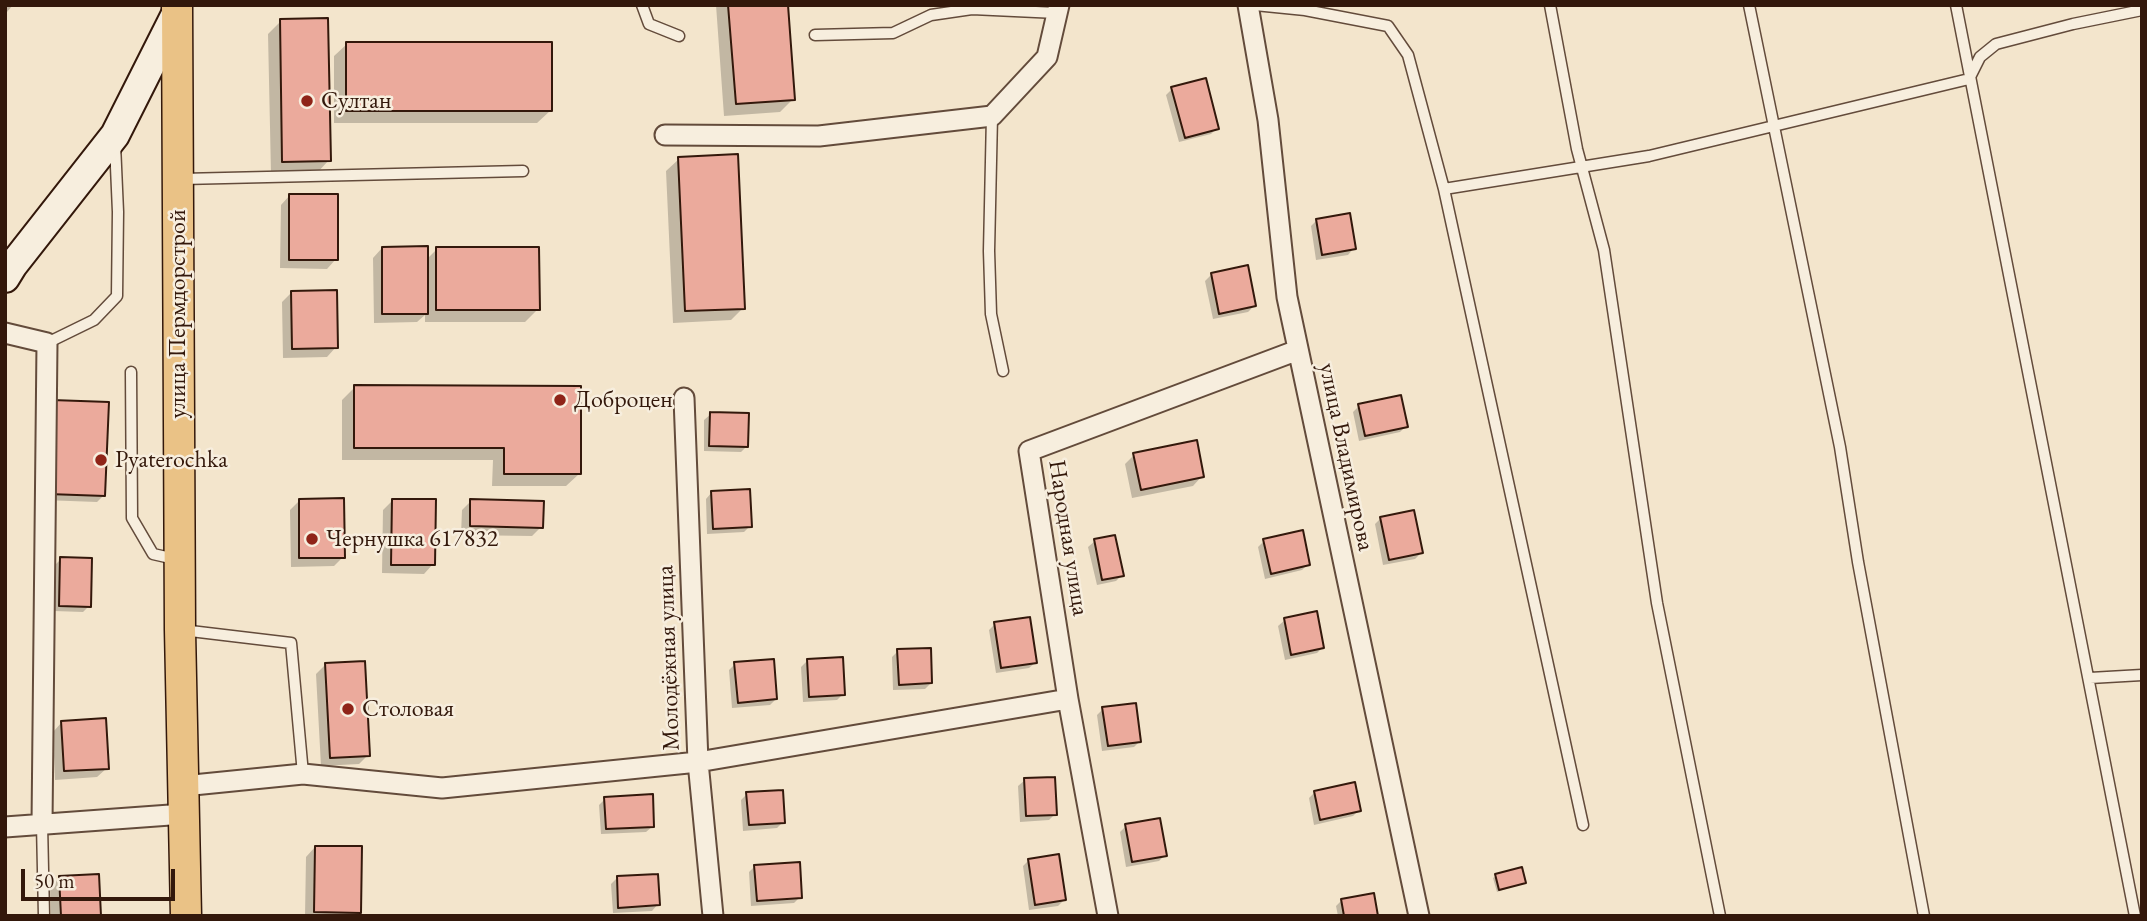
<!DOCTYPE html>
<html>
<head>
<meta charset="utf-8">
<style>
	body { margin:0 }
	#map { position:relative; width:2147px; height:921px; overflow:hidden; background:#f3e5cc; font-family:"EB Garamond",serif }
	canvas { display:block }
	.frame { position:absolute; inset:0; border:7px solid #33180b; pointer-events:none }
	.scale { position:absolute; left:21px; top:869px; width:154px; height:32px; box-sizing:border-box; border:4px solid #33180b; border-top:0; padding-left:9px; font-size:21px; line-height:24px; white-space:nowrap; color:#33180b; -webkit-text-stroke:5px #f7eede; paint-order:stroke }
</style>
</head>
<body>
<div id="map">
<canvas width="2147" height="921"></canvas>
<div class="frame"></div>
<div class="scale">50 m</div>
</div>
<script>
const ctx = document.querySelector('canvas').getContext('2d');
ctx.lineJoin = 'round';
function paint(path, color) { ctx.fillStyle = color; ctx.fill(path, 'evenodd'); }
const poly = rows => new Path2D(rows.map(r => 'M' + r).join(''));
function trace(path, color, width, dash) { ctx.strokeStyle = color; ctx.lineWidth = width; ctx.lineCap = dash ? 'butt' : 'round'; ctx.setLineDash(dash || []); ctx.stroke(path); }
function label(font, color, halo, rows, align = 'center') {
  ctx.font = font + ' "EB Garamond",serif'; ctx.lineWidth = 5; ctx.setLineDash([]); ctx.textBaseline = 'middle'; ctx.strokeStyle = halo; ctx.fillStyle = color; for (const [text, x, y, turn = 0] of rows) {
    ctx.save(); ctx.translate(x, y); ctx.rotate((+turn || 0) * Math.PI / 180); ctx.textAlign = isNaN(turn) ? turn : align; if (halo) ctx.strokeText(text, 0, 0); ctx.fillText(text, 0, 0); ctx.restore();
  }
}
paint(poly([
	[5,5,13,5,7,12],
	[716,5,786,5,793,99,780,112,724,116],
	[281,21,329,160,317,173,271,174,268,34],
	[347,44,550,111,537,123,334,123,334,56],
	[1172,89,1217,128,1211,134,1179,142,1166,95],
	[679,159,743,308,731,320,673,323,666,171],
	[290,195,336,259,327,269,280,268,281,205],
	[1317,220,1354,248,1348,255,1316,260,1311,226],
	[382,248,426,260,437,249,538,309,525,322,425,322,425,315,417,322,374,323,373,258],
	[1212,274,1254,306,1248,312,1213,319,1205,281],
	[291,293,336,347,327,357,283,358,282,302],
	[355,387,579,474,566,486,492,486,493,460,342,460,342,400],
	[1359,406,1406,426,1400,432,1359,441,1353,412],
	[46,408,103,496,97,502,43,500],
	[711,414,747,446,741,452,704,451,704,420],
	[1134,455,1202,476,1193,486,1132,498,1125,464],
	[712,492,750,526,744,532,707,534,706,499],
	[300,500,343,557,334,566,291,567,290,510],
	[393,500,433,564,424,574,382,573,383,510],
	[471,501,541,527,532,536,461,535,462,510],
	[1381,518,1421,553,1415,559,1383,565,1375,524],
	[1095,541,1122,575,1116,581,1097,585,1088,547],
	[1264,541,1308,564,1302,570,1265,579,1258,547],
	[61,559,89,606,83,612,54,611,55,565],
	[1285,620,1323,647,1317,653,1285,660,1278,626],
	[995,624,1036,662,1029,668,996,673,989,630],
	[898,651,931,683,925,689,893,690,892,657],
	[807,661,843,694,837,700,803,702,801,667],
	[326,664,368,755,359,764,321,766,316,674],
	[735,664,776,699,770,705,732,708,729,670],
	[1103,709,1140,741,1134,747,1102,751,1097,715],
	[62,722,107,768,97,777,55,780,53,732],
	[1025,780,1055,814,1049,820,1020,822,1018,786],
	[1315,792,1359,810,1353,816,1314,825,1309,798],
	[747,794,783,822,777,828,743,831,741,800],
	[605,799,653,826,646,832,601,834,599,805],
	[1126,826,1165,855,1159,861,1126,867,1120,832],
	[315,847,360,912,356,916,305,916,306,857],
	[1029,860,1064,900,1058,906,1029,910,1023,866],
	[755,866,800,897,794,903,751,906,749,872],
	[1496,876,1524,883,1497,892,1493,878],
	[59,878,100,916,51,916,50,888],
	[617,878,658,904,652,911,613,913,611,884],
	[1342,900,1376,916,1338,916,1336,906]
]), '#0003');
const building = poly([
	[728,5,788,5,795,100,736,104,728,5],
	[328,18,331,161,282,162,280,19,328,18],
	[346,42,552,42,552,111,346,111,346,42],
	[1206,78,1219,129,1185,138,1171,87,1206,78],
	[738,154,745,309,685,311,678,157,738,154],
	[289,194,338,194,338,260,289,260,289,194],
	[1350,213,1356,249,1322,255,1316,219,1350,213],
	[428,246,428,314,382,314,382,247,428,246],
	[436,247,539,247,540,310,436,310,436,247],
	[1248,265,1256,306,1219,314,1211,273,1248,265],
	[337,290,338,348,292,349,291,291,337,290],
	[354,385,581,386,581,474,504,474,504,448,354,448,354,385],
	[1401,395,1408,427,1365,436,1358,404,1401,395],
	[52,400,109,402,105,496,48,494,52,400],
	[710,412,749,413,748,447,709,446,710,412],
	[1197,440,1204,477,1141,490,1133,453,1197,440],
	[750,489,752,527,713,529,711,491,750,489],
	[344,498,345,558,299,558,299,499,344,498],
	[392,499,436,499,435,565,391,565,392,499],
	[470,499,544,501,543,528,470,526,470,499],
	[1414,510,1423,553,1389,560,1380,517,1414,510],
	[1303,530,1310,565,1271,574,1263,539,1303,530],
	[1115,535,1124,576,1102,580,1094,539,1115,535],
	[60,557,92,558,91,607,59,606,60,557],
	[1317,611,1324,648,1291,655,1284,618,1317,611],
	[1030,617,1037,663,1001,668,994,622,1030,617],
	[931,648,932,683,899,685,897,649,931,648],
	[843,657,845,695,809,697,807,659,843,657],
	[774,659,777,699,738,703,734,662,774,659],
	[365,661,370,756,330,758,325,663,365,661],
	[1136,703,1141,742,1108,746,1102,707,1136,703],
	[106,718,109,769,64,771,61,721,106,718],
	[1055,777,1057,815,1026,816,1024,778,1055,777],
	[1355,782,1361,811,1320,820,1314,791,1355,782],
	[783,790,785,823,749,825,746,792,783,790],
	[653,794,654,827,606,829,604,797,653,794],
	[1160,818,1167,856,1132,862,1125,824,1160,818],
	[315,846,362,846,361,913,314,912,315,846],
	[1059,854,1066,900,1035,905,1028,859,1059,854],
	[800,862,802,898,757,901,754,865,800,862],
	[1522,867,1526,883,1499,890,1495,874,1522,867],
	[99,874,101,916,61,916,59,876,99,874],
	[658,874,660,905,618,908,617,876,658,874],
	[1374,893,1378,916,1344,916,1341,899,1374,893]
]);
paint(building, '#ebaa9c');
trace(building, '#33180b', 2);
const lane = poly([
	[642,5,649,24,679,36],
	[1255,5,1305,10,1388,26,1408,55,1444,189,1583,825],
	[1550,5,1577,149,1604,250,1657,603,1720,916],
	[1749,5,1840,447,1858,562,1924,916],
	[1956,5,2135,916],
	[815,35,893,33,931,15,972,9,1057,13],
	[992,116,989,251,991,314,1003,371],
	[182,179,523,171],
	[1444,189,1649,156,1969,79,1980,57,1996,44,2073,24,2142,10],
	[47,343,94,320,117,296,118,212,115,144],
	[131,372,132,518,153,554,175,559],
	[182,630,291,643,303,774],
	[2090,678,2142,675],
	[42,824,44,916]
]);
const street = poly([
	[1248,5,1268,120,1287,297,1419,916],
	[665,135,819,136,992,116,1047,57,1059,5],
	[5,333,47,343,42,824],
	[684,398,698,762,713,916],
	[183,786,303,774,442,788,698,762,1068,699],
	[5,827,184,814],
	[1108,916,1068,699,1029,451,1298,350]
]);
const secondary = poly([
	[5,278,13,265,115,135,177,12]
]);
const primary = poly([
	[177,5,180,630,186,916]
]);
trace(lane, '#634b3b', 13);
trace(street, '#634b3b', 23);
trace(secondary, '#33180b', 32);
trace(primary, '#33180b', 33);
trace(lane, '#f7eede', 10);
trace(street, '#f7eede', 19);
trace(secondary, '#f7eede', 28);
trace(primary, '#eac286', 30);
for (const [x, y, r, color] of [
	[307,101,7,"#8f2418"],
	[560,400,7,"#8f2418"],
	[101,460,7,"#8f2418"],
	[312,539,7,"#8f2418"],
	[348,709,7,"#8f2418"]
]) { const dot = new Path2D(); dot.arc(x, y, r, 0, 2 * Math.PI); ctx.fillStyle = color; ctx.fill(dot); trace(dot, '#f7eede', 2.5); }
label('24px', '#33180b', '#f7eede', [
	["Султан",321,101],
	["Доброцен",574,400],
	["Pyaterochka",115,460],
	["Чернушка 617832",326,539],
	["Столовая",362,709]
], 'left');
label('24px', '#33180b', '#f7eede', [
	["улица Пермдорстрой",178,314,-90],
	["улица Владимирова",1346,457,78],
	["Народная улица",1068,538,81],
	["Молодёжная улица",669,658,-92]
]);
</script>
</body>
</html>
